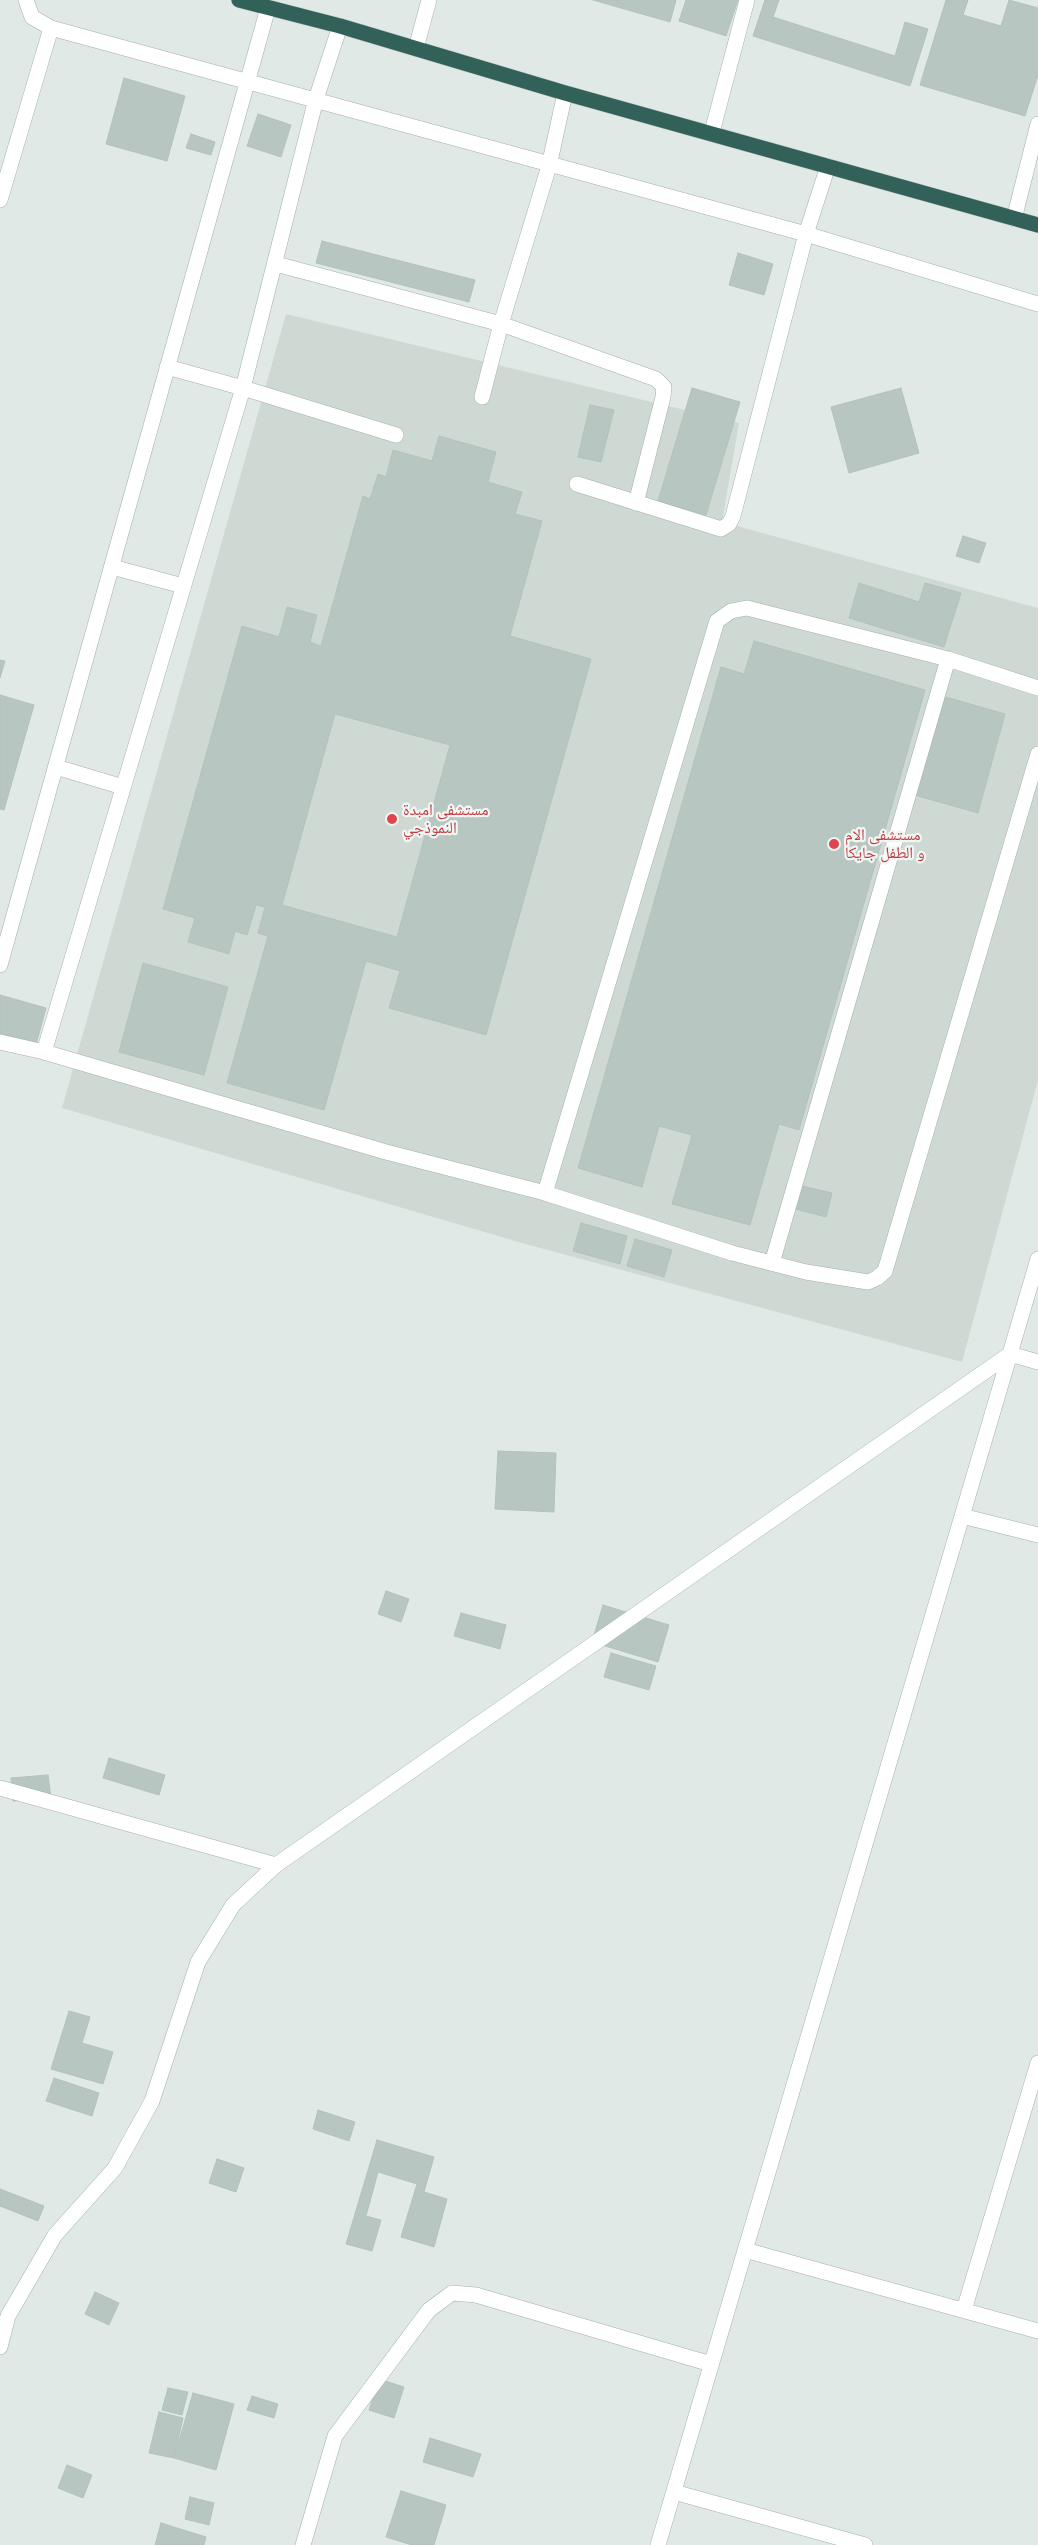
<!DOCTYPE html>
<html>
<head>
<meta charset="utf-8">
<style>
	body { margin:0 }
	canvas { display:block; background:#e0e9e5 }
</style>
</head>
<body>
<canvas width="1038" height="2545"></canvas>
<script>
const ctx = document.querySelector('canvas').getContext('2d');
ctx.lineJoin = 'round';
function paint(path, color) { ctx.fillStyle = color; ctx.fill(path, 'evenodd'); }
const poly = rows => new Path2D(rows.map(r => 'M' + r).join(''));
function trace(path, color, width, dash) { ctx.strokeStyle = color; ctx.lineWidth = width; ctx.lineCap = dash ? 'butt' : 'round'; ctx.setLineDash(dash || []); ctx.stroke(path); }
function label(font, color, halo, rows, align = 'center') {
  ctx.font = font + ' "Open Sans","Noto Naskh Arabic",sans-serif'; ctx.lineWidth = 4.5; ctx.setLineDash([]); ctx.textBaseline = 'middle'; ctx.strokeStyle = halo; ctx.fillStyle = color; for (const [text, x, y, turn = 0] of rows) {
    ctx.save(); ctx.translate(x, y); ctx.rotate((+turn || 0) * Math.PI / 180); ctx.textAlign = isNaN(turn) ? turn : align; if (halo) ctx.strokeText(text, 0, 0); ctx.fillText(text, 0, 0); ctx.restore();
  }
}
paint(poly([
	[286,314,739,423,722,522,1038,608,1038,1080,962,1362,522,1243,62,1108]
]), '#ced9d4');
const building = poly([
	[593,0,676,0,670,22,593,0],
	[686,0,738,0,726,36,679,21,686,0],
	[765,0,779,0,773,17,895,56,905,22,928,29,910,86,753,36,765,0],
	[946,0,968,0,963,15,1001,26,1009,0,1038,8,1038,75,1025,116,920,85,946,0],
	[124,78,185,96,167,161,106,144,124,78],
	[258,114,291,125,281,157,247,146,258,114],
	[191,134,215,142,211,155,186,148,191,134],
	[322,241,475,280,469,302,316,263,322,241],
	[738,253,773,264,764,295,729,285,738,253],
	[692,388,740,402,706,515,658,501,692,388],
	[901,388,919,453,849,473,831,407,901,388],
	[590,405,614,410,601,462,578,457,590,405],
	[439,436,496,452,488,482,522,492,515,514,542,521,510,636,591,659,486,1035,389,1008,400,971,366,961,324,1110,227,1083,268,936,258,933,265,907,256,905,247,935,235,931,229,954,188,942,195,918,163,909,242,626,279,637,287,607,317,615,310,642,321,646,363,496,370,499,378,474,386,477,393,450,432,461,439,436],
	[335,714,450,745,397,937,282,905,335,714],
	[963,536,986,543,979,563,956,556,963,536],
	[859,583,919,602,925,583,961,593,944,647,849,618,859,583],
	[754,641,925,690,799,1130,779,1124,750,1225,672,1204,692,1135,659,1126,642,1187,578,1168,721,667,744,674,754,641],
	[0,660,5,661,0,678,0,660],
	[0,695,34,705,4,810,0,809,0,695],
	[939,695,1005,714,978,813,911,794,939,695],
	[143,963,228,987,204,1075,119,1052,143,963],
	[0,995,46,1008,33,1056,0,1047,0,995],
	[798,1185,832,1193,826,1217,792,1208,798,1185],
	[581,1223,627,1236,620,1264,573,1251,581,1223],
	[635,1239,672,1250,664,1277,627,1266,635,1239],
	[498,1451,556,1453,554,1512,495,1509,498,1451],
	[386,1591,409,1599,401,1622,378,1614,386,1591],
	[603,1605,669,1625,658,1662,592,1642,603,1605],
	[461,1613,506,1625,500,1649,454,1636,461,1613],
	[611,1653,656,1666,649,1690,604,1677,611,1653],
	[109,1758,165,1775,159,1795,103,1778,109,1758],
	[48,1775,51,1798,13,1801,11,1778,48,1775],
	[69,2011,90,2017,82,2043,113,2052,103,2084,51,2069,69,2011],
	[54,2078,99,2093,92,2116,46,2101,54,2078],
	[318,2110,355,2122,349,2141,313,2129,318,2110],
	[377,2140,434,2157,424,2192,447,2199,434,2247,401,2237,417,2184,378,2172,366,2216,381,2220,372,2251,346,2244,377,2140],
	[217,2159,244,2168,236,2192,209,2183,217,2159],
	[0,2189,44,2206,38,2221,0,2206,0,2189],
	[95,2292,119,2303,109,2325,85,2314,95,2292],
	[379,2379,404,2387,394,2418,369,2410,379,2379],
	[168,2388,188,2392,182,2415,162,2410,168,2388],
	[193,2393,234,2404,216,2470,174,2458,193,2393],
	[252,2396,278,2404,274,2418,247,2410,252,2396],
	[159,2412,183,2418,174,2458,149,2453,159,2412],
	[430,2438,481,2454,473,2477,423,2462,430,2438],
	[67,2465,92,2475,83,2498,58,2488,67,2465],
	[401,2491,446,2505,434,2545,412,2545,386,2537,401,2491],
	[190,2497,214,2503,209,2525,185,2519,190,2497],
	[161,2523,206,2537,204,2545,155,2545,161,2523]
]);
paint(building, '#b8c6c1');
trace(building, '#b3c2bc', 1);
const minor = poly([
	[26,0,32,17,51,28,806,234,1038,304],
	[416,48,429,0],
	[712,132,747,0],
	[0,200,51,28],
	[1014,219,1038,124],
	[276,264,501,324,656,379,664,387,663,397,636,503],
	[167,367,243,388,396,435],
	[482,397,501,324,549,166,565,93],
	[577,484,721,529,729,524,733,516,806,234,828,166],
	[112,567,183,586],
	[56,767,123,787],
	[0,965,268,8],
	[0,1042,44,1052,386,1152,545,1193,717,621,731,611,747,608,948,659,1038,688],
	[44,1052,243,388,316,99,340,26],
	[545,1193,732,1253,806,1272,868,1282,877,1278,885,1271,1038,754],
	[772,1263,948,659],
	[962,1516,1038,1535],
	[0,1788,276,1865],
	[745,2250,1038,2331],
	[964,2310,1038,2063],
	[0,2347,8,2316,55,2235,115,2168,152,2101,198,1962,233,1905,276,1865,1010,1354,1038,1362],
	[674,2492,865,2545],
	[303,2545,335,2436,429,2310,452,2293,476,2295,711,2364],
	[658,2545,1038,1259]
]);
const highway = poly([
	[239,0,340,26,565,93,1038,225]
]);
trace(minor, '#a3b0ac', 16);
trace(highway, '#bdc3c2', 16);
trace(minor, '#fff', 15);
trace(highway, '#316158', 15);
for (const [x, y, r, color] of [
	[392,819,6,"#e0444e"],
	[834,844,6,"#e0444e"]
]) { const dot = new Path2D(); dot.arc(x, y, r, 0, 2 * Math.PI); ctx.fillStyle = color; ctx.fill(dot); trace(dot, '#f0f6f3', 2); }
label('16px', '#be3a42', '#f0f6f3', [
	["مستشفى امبدة",403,810],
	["النموذجي",403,828],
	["مستشفى الام",845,835],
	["و الطفل جايكا",845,853]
], 'left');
</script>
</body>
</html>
